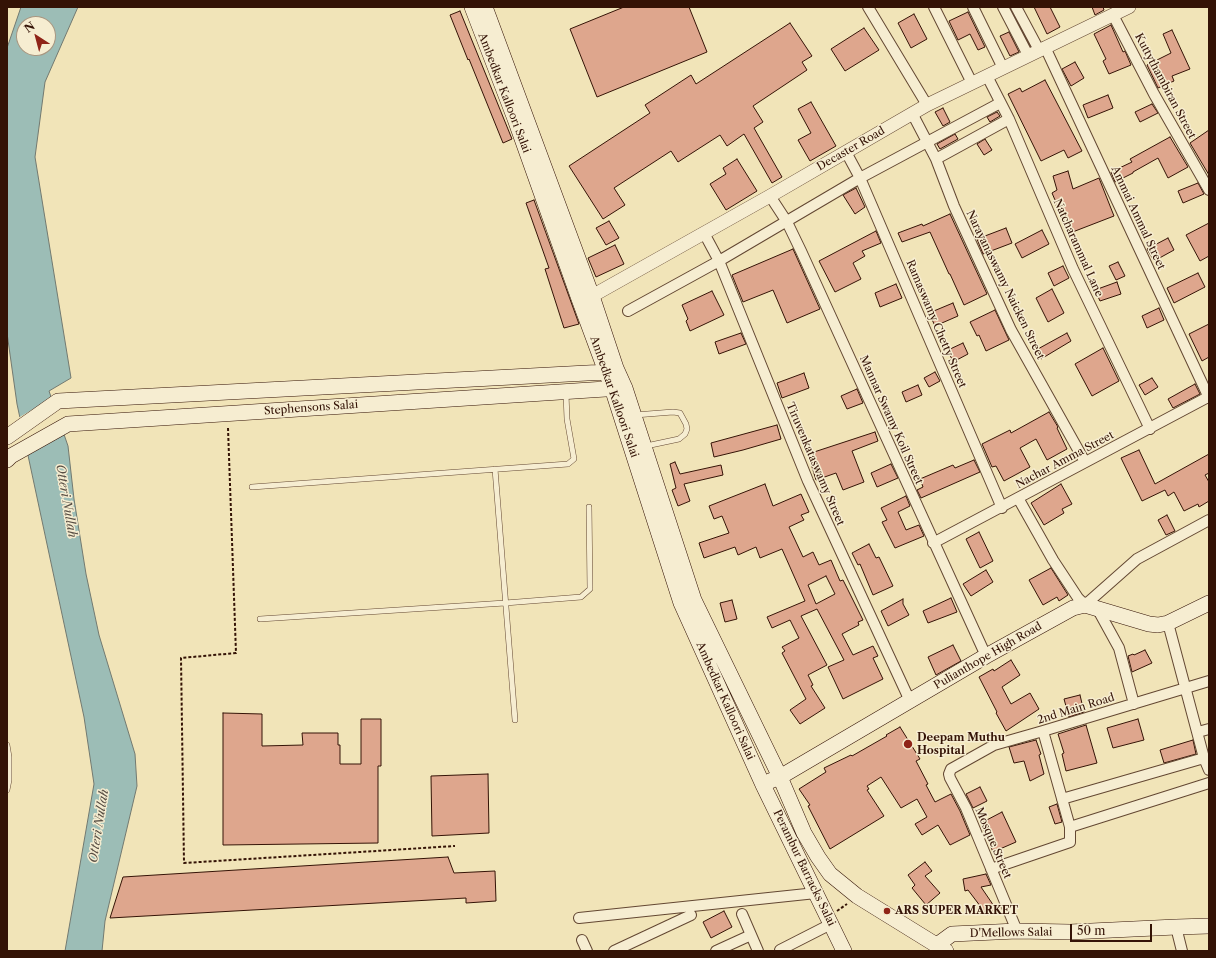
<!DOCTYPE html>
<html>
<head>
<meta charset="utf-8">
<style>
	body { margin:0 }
	#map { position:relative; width:1216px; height:958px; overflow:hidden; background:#f1e4b8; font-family:"Libre Caslon Text",serif }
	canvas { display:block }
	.frame { position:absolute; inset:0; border:8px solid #341306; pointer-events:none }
	.north { position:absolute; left:16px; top:16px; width:40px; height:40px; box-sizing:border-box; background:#f6edd1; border:1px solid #a89680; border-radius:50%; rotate:324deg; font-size:11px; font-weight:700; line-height:16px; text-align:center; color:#341306 }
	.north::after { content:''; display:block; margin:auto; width:14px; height:18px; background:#8f2418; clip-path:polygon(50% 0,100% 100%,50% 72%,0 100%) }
	.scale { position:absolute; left:1070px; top:924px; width:82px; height:18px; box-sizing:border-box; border:2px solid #341306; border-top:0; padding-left:5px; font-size:12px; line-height:14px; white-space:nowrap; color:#341306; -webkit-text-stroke:3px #f6edd1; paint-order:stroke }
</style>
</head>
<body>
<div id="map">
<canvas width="1216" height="958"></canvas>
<div class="frame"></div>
<div class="north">N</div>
<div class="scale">50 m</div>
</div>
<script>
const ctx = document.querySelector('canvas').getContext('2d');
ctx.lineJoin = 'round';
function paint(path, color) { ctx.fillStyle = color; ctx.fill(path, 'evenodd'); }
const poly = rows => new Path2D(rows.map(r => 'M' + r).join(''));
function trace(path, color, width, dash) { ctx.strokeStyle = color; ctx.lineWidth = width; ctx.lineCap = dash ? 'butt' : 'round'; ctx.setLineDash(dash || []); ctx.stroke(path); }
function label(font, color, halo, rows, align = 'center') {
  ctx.font = font + ' "Libre Caslon Text",serif'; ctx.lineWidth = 3; ctx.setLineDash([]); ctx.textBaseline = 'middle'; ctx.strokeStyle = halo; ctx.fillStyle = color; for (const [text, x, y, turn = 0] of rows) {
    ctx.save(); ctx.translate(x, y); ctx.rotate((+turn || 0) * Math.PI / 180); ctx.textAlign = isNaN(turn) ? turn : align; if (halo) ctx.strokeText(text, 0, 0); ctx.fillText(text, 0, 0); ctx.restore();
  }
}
const water = poly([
	[21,7,78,7,45,82,35,157,71,378,49,391,68,446,74,499,86,574,99,635,135,754,137,786,105,921,102,951,65,951,94,784,84,717,17,404,7,333,7,48,21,7],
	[24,24,48,24,48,48,24,48,24,24]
]);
paint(water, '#9cbdb6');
trace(water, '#727970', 1);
paint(poly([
	[52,398,57,407,66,433,26,456,18,418]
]), '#f1e4b8');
const building = poly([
	[624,7,689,7,707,52,597,97,570,29,624,7],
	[1034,7,1050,7,1060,27,1047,34,1034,7],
	[1092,7,1103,7,1104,10,1095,15,1092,7],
	[460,11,512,139,503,143,469,59,468,60,450,15,460,11],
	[968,12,985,47,978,50,970,34,958,40,949,21,968,12],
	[914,14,927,39,911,48,898,23,914,14],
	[790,23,812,56,802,62,807,70,753,106,763,122,754,128,782,177,772,183,744,134,727,146,720,135,678,162,671,151,614,188,625,205,603,219,569,166,650,113,645,105,691,75,696,84,790,23],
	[1111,25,1123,52,1125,51,1131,65,1109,74,1103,61,1106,59,1094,34,1111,25],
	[864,28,879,50,845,71,831,49,864,28],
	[1172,30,1190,69,1172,76,1174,81,1158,88,1147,65,1171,53,1163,34,1172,30],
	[1009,32,1019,52,1010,56,1000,36,1009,32],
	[1075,62,1084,78,1071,86,1062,69,1075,62],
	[1045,80,1082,151,1068,158,1064,150,1041,161,1008,94,1020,88,1022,92,1045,80],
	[1108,95,1113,108,1088,118,1083,105,1108,95],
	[811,102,836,146,810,161,798,140,811,133,798,109,811,102],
	[1152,104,1158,113,1140,122,1135,112,1152,104],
	[943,108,950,122,943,126,935,112,943,108],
	[997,112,1000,116,990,122,987,117,997,112],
	[1209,130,1209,175,1190,143,1209,130],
	[955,134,958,139,940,149,937,144,955,134],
	[1170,137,1188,167,1168,178,1158,158,1133,172,1133,173,1115,182,1111,172,1132,162,1130,159,1170,137],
	[985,139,992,150,984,155,977,144,985,139],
	[737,159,757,191,726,210,710,184,726,174,723,168,737,159],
	[1068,171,1073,189,1099,178,1114,216,1070,233,1061,210,1059,211,1054,201,1055,200,1052,193,1057,190,1053,176,1068,171],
	[1198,183,1204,194,1183,203,1178,191,1198,183],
	[856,188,865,207,855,214,843,195,856,188],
	[534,200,579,324,564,328,545,269,549,268,526,203,534,200],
	[950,214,987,294,964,305,950,274,949,274,930,232,902,242,898,233,922,224,923,226,950,214],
	[609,221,619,238,606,245,596,228,609,221],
	[1209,223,1209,256,1200,261,1186,235,1209,223],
	[1006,228,1012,243,983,254,977,239,1006,228],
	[1042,230,1049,244,1022,258,1015,244,1042,230],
	[876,231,881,243,862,251,865,256,853,263,861,279,835,292,819,261,876,231],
	[1168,238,1174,250,1154,261,1147,249,1168,238],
	[615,245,624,264,596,277,588,258,615,245],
	[793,249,820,309,787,323,773,290,743,302,732,275,793,249],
	[1118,262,1125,276,1116,280,1109,266,1118,262],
	[1063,266,1069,278,1054,286,1048,273,1063,266],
	[1198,273,1205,287,1174,303,1167,288,1198,273],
	[1117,282,1121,294,1100,301,1095,290,1117,282],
	[896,284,902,298,880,307,875,293,896,284],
	[1052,289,1064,313,1048,322,1036,298,1052,289],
	[712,291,724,315,690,331,686,321,688,319,682,305,712,291],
	[953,303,958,316,935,326,929,313,953,303],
	[1159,308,1164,320,1147,328,1142,316,1159,308],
	[995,310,1009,340,986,351,979,335,977,336,970,322,995,310],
	[1209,324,1209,357,1202,361,1189,334,1209,324],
	[741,333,746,344,719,354,715,342,741,333],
	[1067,333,1071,341,1041,359,1036,350,1067,333],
	[963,343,968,354,953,362,948,350,963,343],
	[1103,348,1119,381,1092,396,1075,364,1103,348],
	[935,372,940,381,929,387,924,378,935,372],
	[804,373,809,388,782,398,777,383,804,373],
	[1152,378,1158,387,1145,395,1139,385,1152,378],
	[1195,384,1200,394,1173,408,1168,399,1195,384],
	[918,385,922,395,906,402,902,392,918,385],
	[857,389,863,403,847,409,841,396,857,389],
	[1049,412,1058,427,1057,428,1067,449,1047,460,1036,439,1020,448,1030,467,1004,481,996,466,992,467,982,444,1010,430,1011,433,1049,412],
	[777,425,781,439,743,450,714,457,711,443,777,425],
	[875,432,878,441,852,451,864,482,843,490,836,473,816,480,808,454,875,432],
	[1139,450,1155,484,1209,454,1209,473,1205,475,1209,482,1209,501,1199,507,1198,504,1184,511,1174,492,1168,496,1165,490,1142,501,1121,458,1139,450],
	[974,460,980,472,921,498,917,490,923,487,920,479,953,465,955,468,974,460],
	[675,462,680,474,721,465,723,475,684,484,690,501,678,506,672,490,676,488,670,464,675,462],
	[891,464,898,478,877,487,871,473,891,464],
	[765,484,773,506,801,494,809,512,801,515,804,520,789,527,803,557,813,552,819,565,831,560,840,581,843,580,863,620,858,622,859,625,842,634,853,655,873,646,878,656,873,658,883,679,843,699,828,667,844,660,817,609,801,616,827,665,808,675,813,685,811,686,825,708,800,724,790,710,806,699,782,653,785,651,782,647,799,638,790,620,772,628,767,617,805,601,782,549,760,558,756,547,738,555,735,547,704,558,699,543,729,533,722,516,714,519,709,506,765,484],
	[826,576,835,594,816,604,808,585,826,576],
	[1061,484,1072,504,1062,509,1064,513,1044,525,1031,503,1061,484],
	[906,496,910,506,898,512,906,530,919,525,924,536,895,548,882,522,887,520,881,508,906,496],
	[1167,515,1175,531,1166,535,1158,520,1167,515],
	[979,532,993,561,980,568,966,539,979,532],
	[869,544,876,558,879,557,893,586,873,595,860,564,858,565,852,553,869,544],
	[1051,568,1068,595,1059,601,1057,597,1043,605,1029,580,1051,568],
	[986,570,993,582,971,596,963,584,986,570],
	[951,598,957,612,928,623,923,611,951,598],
	[903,599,903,604,909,615,888,626,881,611,903,599],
	[732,600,737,619,725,622,720,603,732,600],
	[953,645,961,661,936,675,928,657,953,645],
	[1145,650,1152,663,1132,672,1128,656,1133,654,1134,655,1145,650],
	[1011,660,1020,675,1002,687,1011,704,1030,693,1039,709,1006,731,996,713,997,712,979,677,993,669,994,671,1011,660],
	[1080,695,1084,712,1069,717,1064,699,1080,695],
	[223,713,262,714,262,746,303,745,302,733,338,733,338,745,340,745,340,764,361,764,361,719,381,719,381,766,378,766,378,843,223,845,223,713],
	[1138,719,1144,740,1113,748,1107,728,1138,719],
	[1086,725,1097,763,1066,771,1062,754,1064,753,1058,734,1086,725],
	[900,727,920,759,916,761,928,784,926,785,935,802,951,794,960,811,970,835,950,845,938,825,922,835,915,824,927,817,917,799,901,808,881,777,867,786,869,789,867,790,884,816,830,849,808,806,810,805,799,789,826,772,824,768,851,755,852,756,887,736,886,735,900,727],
	[1036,740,1041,754,1039,755,1044,774,1030,781,1024,761,1014,763,1009,747,1036,740],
	[1193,740,1196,754,1164,763,1160,750,1193,740],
	[488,774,489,833,432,836,431,776,488,774],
	[980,787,987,801,973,808,966,794,980,787],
	[1057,804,1062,822,1055,824,1049,807,1057,804],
	[1002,812,1016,842,993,852,981,823,1002,812],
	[448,857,454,873,495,871,496,901,466,903,466,898,110,918,123,877,448,857],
	[925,862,932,871,925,876,940,893,926,905,912,888,915,885,908,875,925,862],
	[986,874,991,885,981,887,996,909,987,915,968,890,965,891,963,879,986,874],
	[724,911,732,927,711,938,703,922,724,911]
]);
paint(building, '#dea68d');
trace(building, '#341306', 1);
const service = poly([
	[635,415,673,412,680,413,686,424,687,429,685,434,679,439,646,446],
	[495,469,515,720],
	[252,487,568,464,574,459,567,419,566,394],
	[260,619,505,603,581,597,590,589,589,507],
	[7,745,9,757,9,780,7,790]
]);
const minor = poly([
	[868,7,927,105],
	[934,7,972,83],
	[973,7,1003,68],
	[1003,7,1028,55],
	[1016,7,1039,50],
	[1113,15,1154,94,1209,190],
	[1045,47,1209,398],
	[987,76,1009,119,1073,269,1150,429],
	[912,113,936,159,954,206,1011,330,1085,462],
	[846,152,860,178,1002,508],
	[936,159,1009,119],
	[770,196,787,222,801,251,986,656],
	[704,233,719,261,808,481,910,701],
	[628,311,719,261,860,178,1000,103],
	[1018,498,1053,560,1078,598,1085,605,1137,559,1209,520],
	[933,543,1208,397],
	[1097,608,1119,648,1134,704],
	[1168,623,1204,758,1209,770],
	[1043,731,1070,827,1209,783],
	[1198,732,1209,729],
	[1062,799,1204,758],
	[991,869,1070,842,1070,827],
	[742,914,758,951],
	[579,918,816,893],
	[1176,927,1182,951],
	[1017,931,966,808,950,778,949,774,951,769,994,745,1043,731,1209,681],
	[582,940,587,951],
	[780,950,831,924],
	[614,951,691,915],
	[716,951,751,935]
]);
const tertiary = poly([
	[582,298,592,296,770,196,927,105,1129,7]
]);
const secondary = poly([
	[472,7,515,119,579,299,612,388,681,603,763,785,844,951],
	[485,7,592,296,616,368,625,388,694,600,780,777,804,833,818,857,830,874,857,896,946,951],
	[7,437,58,401,606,372,615,368],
	[7,460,11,456,68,424,621,388],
	[770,781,780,777,986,656,1073,608,1085,605,1149,624,1158,625,1168,623,1209,603],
	[937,945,952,934,1017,931,1070,932,1176,927,1209,926]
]);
trace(service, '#634732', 6);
trace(minor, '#634732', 12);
trace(tertiary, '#634732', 14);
trace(secondary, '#341306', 16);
trace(poly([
	[228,428,236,653,181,658,184,863,455,846],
	[837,911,847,904]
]), '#341306', 2, [3, 2]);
trace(service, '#f6edd1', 5);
trace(minor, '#f6edd1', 10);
trace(tertiary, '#f6edd1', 13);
trace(secondary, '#f6edd1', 15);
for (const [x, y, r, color] of [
	[908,744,5,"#8f2418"],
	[887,911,4,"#8f2418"]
]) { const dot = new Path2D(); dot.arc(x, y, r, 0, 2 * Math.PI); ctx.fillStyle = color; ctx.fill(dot); trace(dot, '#f6edd1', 1.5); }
label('11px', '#341306', '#f6edd1', [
	["Kuttythambiran Street",1165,86,62],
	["Ambedkar Kalloori Salai",504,93,69],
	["Decaster Road",851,149,-30],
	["Ammai Ammal Street",1138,218,65],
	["Natcharammal Lane",1078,248,66],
	["Narayanaswamy Naicken Street",1005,285,64],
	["Ramaswamy Chetty Street",936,324,67],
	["Ambedkar Kalloori Salai",614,397,71],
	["Stephensons Salai",311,408,-4],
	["Mannar Swamy Koil Street",891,420,66],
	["Nachar Amma Street",1065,460,-28],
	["Tiruvenkataswamy Street",815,464,67],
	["Pulianthope High Road",988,656,-30],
	["Ambedkar Kalloori Salai",725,701,66],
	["2nd Main Road",1076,709,-17],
	["Mosque Street",993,843,67],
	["Perambur Barracks Salai",804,868,64],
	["D'Mellows Salai",1011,933,-1]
]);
label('bold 11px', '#341306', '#f6edd1', [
	["Deepam Muthu",917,738],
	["Hospital",917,751],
	["ARS SUPER MARKET",895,911]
], 'left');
label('italic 12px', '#584e44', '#f6edd1', [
	["Otteri Nullah",66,501,80],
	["Otteri Nullah",99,826,-81]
]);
</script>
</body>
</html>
